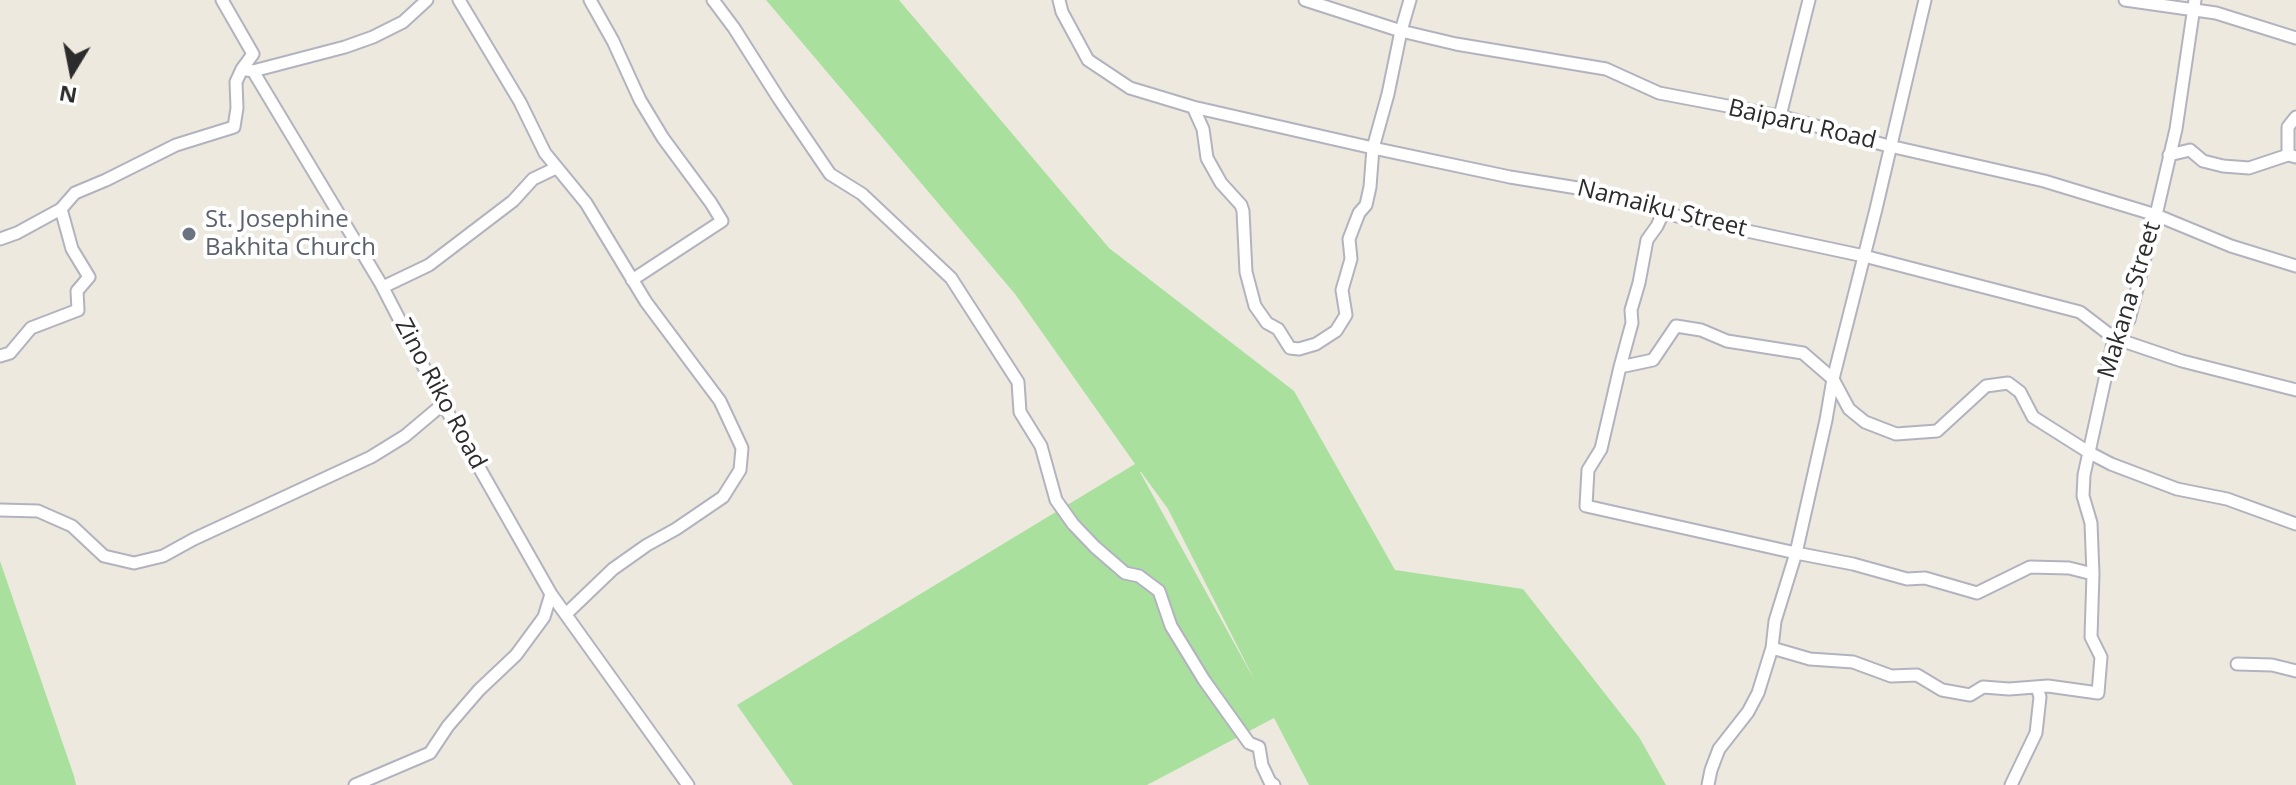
<!DOCTYPE html>
<html>
<head>
<meta charset="utf-8">
<style>
	body { margin:0 }
	#map { position:relative; width:2296px; height:785px; overflow:hidden; background:#ede9df; font-family:"Open Sans",sans-serif }
	canvas { display:block }
	.north { position:absolute; left:32px; top:32px; width:80px; height:80px; -webkit-text-stroke:6px #fff; paint-order:stroke; rotate:190deg; font-size:22px; font-weight:700; line-height:32px; text-align:center; color:#2c2c2c }
	.north::after { content:''; display:block; margin:auto; width:28px; height:36px; background:#2c2c2c; clip-path:polygon(50% 0,100% 100%,50% 72%,0 100%) }
</style>
</head>
<body>
<div id="map">
<canvas width="2296" height="785"></canvas>
<div class="north">N</div>
</div>
<script>
const ctx = document.querySelector('canvas').getContext('2d');
ctx.lineJoin = 'round';
function paint(path, color) { ctx.fillStyle = color; ctx.fill(path, 'evenodd'); }
const poly = rows => new Path2D(rows.map(r => 'M' + r).join(''));
function trace(path, color, width, dash) { ctx.strokeStyle = color; ctx.lineWidth = width; ctx.lineCap = dash ? 'butt' : 'round'; ctx.setLineDash(dash || []); ctx.stroke(path); }
function label(font, color, halo, rows, align = 'center') {
  ctx.font = font + ' "Open Sans",sans-serif'; ctx.lineWidth = 8; ctx.setLineDash([]); ctx.textBaseline = 'middle'; ctx.strokeStyle = halo; ctx.fillStyle = color; for (const [text, x, y, turn = 0] of rows) {
    ctx.save(); ctx.translate(x, y); ctx.rotate((+turn || 0) * Math.PI / 180); ctx.textAlign = isNaN(turn) ? turn : align; if (halo) ctx.strokeText(text, 0, 0); ctx.fillText(text, 0, 0); ctx.restore();
  }
}
paint(poly([
	[766,0,899,0,1109,248,1294,391,1395,570,1523,589,1639,737,1666,785,1309,785,1274,718,1147,785,793,785,737,705,1135,464,1015,294],
	[1141,472,1168,509,1255,681,1140,472],
	[0,561,74,776,76,785,0,785]
]), '#aae09e');
const minor = poly([
	[222,0,253,54,242,69,253,71,381,284,443,404,551,594,688,785],
	[459,0,520,102,545,153,586,203,646,302,720,401,742,448,740,470,723,497,676,529,647,545,613,569,566,614],
	[590,0,613,41,640,100,663,138,711,203,722,221,632,280],
	[713,0,734,28,779,99,830,174,862,194,951,278,1018,382,1020,412,1041,446,1056,500,1073,524,1095,547,1125,573,1139,576,1159,591,1171,626,1204,680,1249,743,1259,747,1262,765,1270,782,1274,785],
	[1059,0,1062,12,1088,60,1130,88,1193,107,1373,148,1510,177,1602,192,1663,213,1864,256,2080,312,2114,338,2182,361,2296,390],
	[1305,0,1401,31,1456,44,1606,69,1659,93,1780,116,1885,145,2044,181,2156,215,2231,246,2296,266],
	[2125,0,2216,13,2296,38],
	[253,71,345,47,373,37,403,22,427,0],
	[1193,107,1203,129,1207,158,1221,183,1241,205,1243,211,1246,272,1255,306,1267,323,1278,329,1290,348,1299,349,1316,344,1336,331,1346,315,1342,290,1351,259,1349,239,1359,213,1366,205,1370,187,1373,148,1388,94,1401,31,1410,0],
	[1780,116,1809,0],
	[2169,155,2190,150,2203,161,2223,166,2249,168,2288,155,2296,157],
	[2288,155,2288,127,2296,117],
	[0,239,17,233,61,209,75,193,106,180,176,145,234,127,237,108,236,82,242,69],
	[383,287,429,265,513,201,533,179,556,168],
	[0,356,10,353,31,328,78,310,77,291,89,277,72,249,61,209],
	[1620,367,1632,323,1631,310,1639,283,1647,240,1657,226,1663,213],
	[0,510,38,511,72,526,104,556,134,563,163,556,194,539,371,457,405,436,443,404],
	[2093,574,2069,568,2030,567,1977,593,1925,578,1907,579,1853,564,1796,553,1586,506,1588,470,1601,449,1620,367,1653,360,1676,326,1701,330,1727,341,1803,353,1833,379,1849,409,1865,422,1896,434,1937,431,1986,386,2008,383,2020,392,2033,417,2090,453,2111,464,2177,489,2227,499,2296,524],
	[1772,648,1810,659,1853,662,1891,676,1917,675,1942,690,1970,695,1983,687,2009,689,2048,686,2098,693,2101,657,2091,637,2093,574,2091,523,2083,496,2084,475,2114,338,2129,320,2156,215,2176,129,2195,0],
	[2237,664,2272,665,2296,671],
	[355,785,430,753,448,726,479,690,516,655,544,617,551,594],
	[1708,785,1711,770,1719,749,1748,712,1758,693,1772,648,1775,621,1796,553,1826,420,1833,379,1876,209,1925,0],
	[2011,785,2036,733,2040,697,2037,687]
]);
trace(minor, '#b2b3bf', 15);
trace(minor, '#fff', 11);
for (const [x, y, r, color] of [
	[189,234,8,"#6b7280"]
]) { const dot = new Path2D(); dot.arc(x, y, r, 0, 2 * Math.PI); ctx.fillStyle = color; ctx.fill(dot); trace(dot, '#fff', 3); }
label('24px', '#2c2c2c', '#fff', [
	["Baiparu Road",1802,125,13],
	["Namaiku Street",1662,209,14],
	["Makana Street",2130,300,-73],
	["Zino Riko Road",440,394,62]
]);
label('24px', '#5b616d', '#fff', [
	["St. Josephine",205,220],
	["Bakhita Church",205,248]
], 'left');
</script>
</body>
</html>
